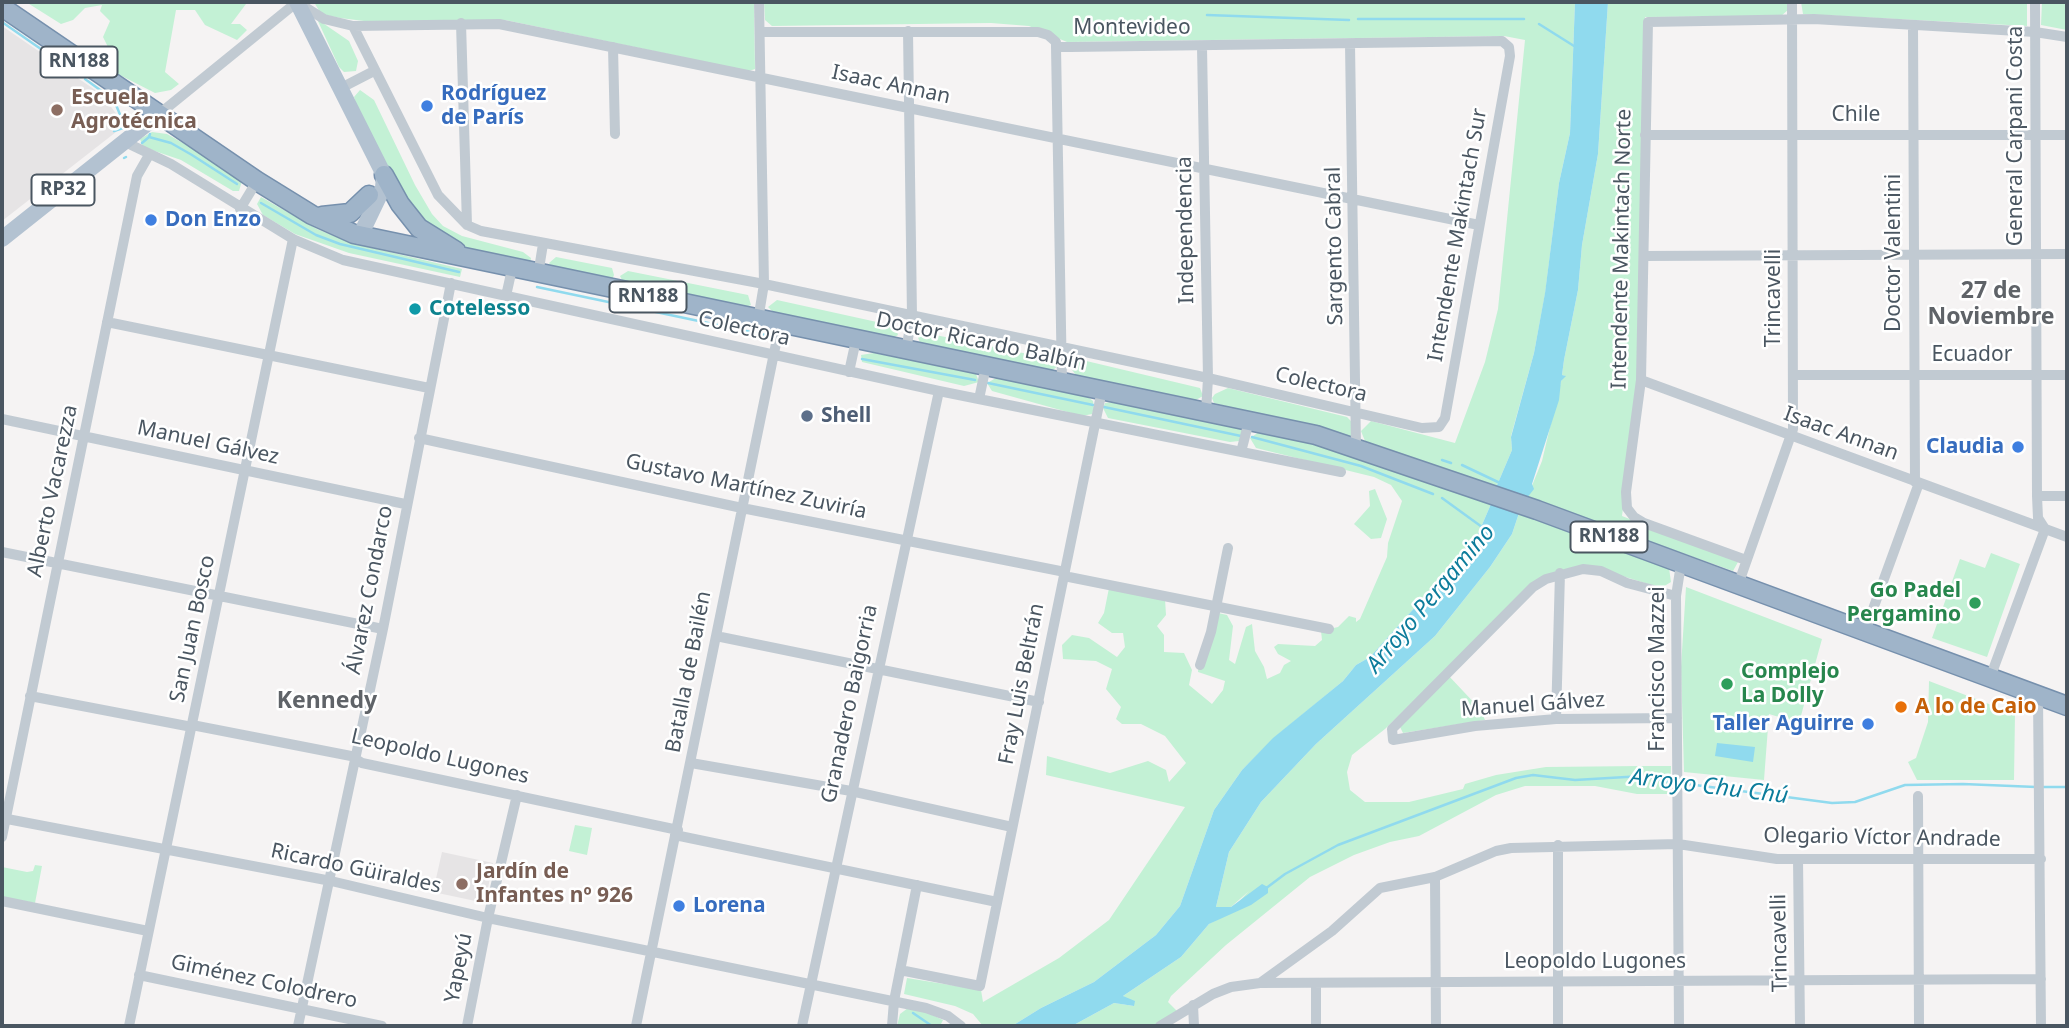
<!DOCTYPE html>
<html>
<head>
<meta charset="utf-8">
<style>
	body { margin:0 }
	#map { position:relative; width:2069px; height:1028px; overflow:hidden; background:#f5f3f3; font-family:"Noto Sans",sans-serif }
	canvas { display:block }
	.frame { position:absolute; inset:0; border:4px solid #4a5661; pointer-events:none }
</style>
</head>
<body>
<div id="map">
<canvas width="2069" height="1028"></canvas>
<div class="frame"></div>
</div>
<script>
const ctx = document.querySelector('canvas').getContext('2d');
ctx.lineJoin = 'round';
function paint(path, color) { ctx.fillStyle = color; ctx.fill(path, 'evenodd'); }
const poly = rows => new Path2D(rows.map(r => 'M' + r).join(''));
function trace(path, color, width, dash) { ctx.strokeStyle = color; ctx.lineWidth = width; ctx.lineCap = dash ? 'butt' : 'round'; ctx.setLineDash(dash || []); ctx.stroke(path); }
function label(font, color, halo, rows, align = 'center') {
  ctx.font = font + ' "Noto Sans",sans-serif'; ctx.lineWidth = 5; ctx.setLineDash([]); ctx.textBaseline = 'middle'; ctx.strokeStyle = halo; ctx.fillStyle = color; for (const [text, x, y, turn = 0] of rows) {
    ctx.save(); ctx.translate(x, y); ctx.rotate((+turn || 0) * Math.PI / 180); ctx.textAlign = isNaN(turn) ? turn : align; if (halo) ctx.strokeText(text, 0, 0); ctx.fillText(text, 0, 0); ctx.restore();
  }
}
paint(poly([
	[2,26,101,94,125,125,2,221],
	[442,852,493,863,485,903,433,892]
]), '#e6e4e5');
paint(poly([
	[26,2,246,4,231,24,240,24,247,30,237,40,205,25,195,10,176,10,165,72,179,84,171,90,155,93,112,71,105,62,109,49,103,37,110,21,100,11,102,5,85,8,73,20,61,24],
	[314,2,754,2,755,69,749,71,505,20,372,22,340,18,321,14],
	[764,2,1575,2,1570,133,1559,183,1545,294,1534,353,1511,436,1512,450,1495,490,1365,441,1361,431,1371,421,1455,443,1485,362,1498,309,1525,40,1504,36,1067,42,1029,26,991,23,772,26,765,20],
	[1608,2,1788,2,1788,10,1781,16,1645,17,1639,381,1622,516,1738,562,1733,571,1527,498,1542,461,1561,381,1565,376,1562,375,1564,360,1578,290,1582,245,1598,154],
	[1801,2,2027,2,2027,26,1803,14],
	[2042,2,2067,2,2067,30,2041,25],
	[317,19,349,41,358,61,356,71,344,72,339,67],
	[360,90,374,100,415,185,432,214,443,226,462,236,523,252,531,258,530,264,466,252,412,214,357,106,354,97],
	[152,132,167,134,204,155,242,181,239,191,233,191,181,160,143,147,140,139],
	[261,197,317,229,351,243,462,269,460,277,349,253,295,234,263,215,257,204],
	[556,257,612,268,614,275,612,280,553,269,549,263],
	[628,271,748,295,751,305,744,308,624,284,620,276],
	[777,300,895,326,898,335,891,339,776,315,768,307],
	[921,332,1052,359,1058,366,1050,372,921,345,917,335],
	[874,353,971,372,976,374,979,382,964,386,862,362,861,355],
	[1078,359,1200,388,1203,396,1194,401,1078,378,1070,367,1072,360],
	[996,378,1088,397,1093,401,1094,408,1092,414,1082,416,992,391,987,383],
	[1228,388,1347,417,1353,423,1353,436,1349,438,1214,403,1212,398,1215,394],
	[1112,402,1236,427,1244,431,1239,441,1230,442,1108,418,1103,408,1105,403],
	[1259,432,1337,449,1418,475,1491,504,1475,541,1370,657,1356,665,1343,681,1274,738,1242,770,1214,810,1180,906,1156,935,1094,982,1041,1008,1012,1026,983,1026,973,1014,955,1006,904,994,907,978,981,990,983,1002,1059,958,1109,920,1185,807,1046,775,1047,756,1110,773,1148,761,1166,770,1169,782,1186,763,1165,736,1141,724,1122,724,1116,719,1121,707,1106,689,1112,669,1096,661,1063,659,1062,645,1072,635,1089,638,1117,657,1125,647,1123,633,1112,633,1098,623,1104,613,1109,588,1165,599,1166,615,1157,626,1164,635,1164,652,1184,653,1192,670,1189,685,1212,704,1223,690,1225,681,1198,672,1199,657,1218,613,1227,615,1233,626,1229,660,1235,664,1246,627,1252,624,1255,651,1264,667,1267,679,1280,673,1284,665,1291,661,1278,654,1274,647,1278,644,1315,646,1322,640,1321,631,1338,627,1349,616,1356,618,1356,622,1360,619,1387,557,1388,543,1402,501,1391,485,1374,477,1256,448,1250,438],
	[1375,489,1387,519,1381,538,1371,539,1354,524,1370,506,1369,491],
	[1520,510,1669,568,1671,582,1661,588,1590,566,1528,589,1385,729,1352,755,1347,772,1350,790,1365,802,1409,802,1463,789,1465,784,1496,775,1546,767,1640,766,1671,766,1670,794,1637,794,1595,786,1525,786,1496,795,1419,836,1390,842,1354,855,1310,877,1226,945,1171,996,1168,1002,1177,1011,1154,1026,1072,1026,1114,1003,1134,1006,1123,996,1181,957,1209,924,1226,915,1249,891,1231,907,1216,907,1229,852,1261,802,1316,744,1435,636,1490,567,1512,534],
	[1991,553,2020,564,1987,657,1932,638,1960,559,1985,568],
	[1686,587,1822,639,1799,723,1769,714,1764,780,1684,772,1681,667],
	[1447,674,1480,709,1485,720,1403,733,1400,727],
	[1929,681,2015,714,2014,780,1917,780,1908,762,1916,758,1928,722],
	[575,825,592,828,587,855,569,851],
	[35,865,42,866,35,903,2,897,2,867,27,872,33,871],
	[908,1008,928,1013,943,1020,940,1026,897,1026,900,1014]
]), '#c3f1d5');
paint(poly([
	[1575,2,1608,2,1598,154,1582,245,1578,290,1564,360,1562,375,1566,376,1561,381,1559,400,1532,484,1534,489,1527,498,1495,490,1512,450,1511,437,1534,353,1545,293,1559,183,1570,133],
	[1491,504,1520,510,1512,534,1490,567,1435,636,1316,744,1261,802,1229,852,1216,907,1231,907,1262,884,1268,887,1268,893,1251,905,1209,924,1181,957,1123,996,1135,1001,1134,1006,1114,1003,1072,1026,1012,1026,1041,1008,1094,982,1156,935,1180,906,1214,810,1242,770,1273,738,1343,681,1356,665,1370,657,1475,541],
	[1717,743,1755,747,1753,762,1715,756]
]), '#90daee');
trace(poly([
	[1207,15,1349,20],
	[1358,19,1524,19],
	[2,22,74,72],
	[1539,24,1574,46],
	[85,79,114,100,121,117,118,127],
	[114,131,123,128],
	[150,134,149,137,171,143,192,155,237,184],
	[142,143,149,137],
	[124,158,126,157],
	[261,203,316,235,340,244,459,272],
	[537,287,770,336],
	[862,359,975,380],
	[988,383,1093,405],
	[1104,407,1241,436],
	[1252,437,1361,466,1433,494],
	[1442,460,1451,463],
	[1462,465,1500,483],
	[1442,498,1482,527],
	[1680,783,1832,803,1855,802,1905,785,1963,784,2036,787],
	[2043,787,2067,787],
	[1265,889,1285,874,1338,845,1516,778,1533,775,1575,780,1643,776,1673,783],
	[913,1013,932,1026]
]), '#90daee', 2.5);
const trunk = poly([
	[2,7,257,181,312,215,354,234,1316,435,1537,510,2067,706],
	[384,175,400,204,419,228,456,251],
	[322,216,350,213,369,195]
]);
trace(trunk, '#7690ad', 21);
trace(poly([
	[2035,2,2037,496,2038,518,2045,529],
	[461,23,467,225],
	[1913,25,1915,482],
	[353,26,438,195,467,225,481,231,764,284,1208,378,1422,428,1439,427,1445,418,1510,56,1509,47,1502,41,1070,47,1056,47,1056,42,1048,35,1038,32,760,32],
	[1350,44,1356,447],
	[613,47,615,134],
	[1056,47,1062,382],
	[1202,47,1208,378,1206,412],
	[339,89,374,71],
	[158,115,297,2,324,19,353,26,499,24,1479,225],
	[1645,135,2067,135],
	[125,142,171,164,293,239,343,260,939,391,1341,472],
	[240,209,257,181],
	[1644,256,2067,254],
	[538,275,543,244],
	[506,296,512,269],
	[758,320,764,284,759,2],
	[107,322,429,388],
	[906,350,912,316,908,31],
	[849,372,856,340],
	[1793,375,2067,375],
	[1641,380,2067,537],
	[979,399,986,366],
	[2,419,405,504],
	[419,438,742,508,1065,572],
	[1241,452,1249,421],
	[2037,496,2067,496],
	[2,552,383,629],
	[1746,560,1644,523,1634,517,1627,508,1626,492,1641,380,1648,22,1814,19,2035,32,2067,37],
	[1064,576,1329,629],
	[1738,585,1793,429,1792,2],
	[1676,596,1627,583,1601,571,1583,569,1546,579,1533,587,1392,729,1393,740,1475,726,1556,719,1677,718],
	[1865,631,1919,483],
	[716,636,1039,702],
	[1200,665,1211,632,1228,548],
	[1990,678,2045,529],
	[30,696,192,727],
	[2038,696,2041,1026],
	[1556,719,1560,573],
	[192,725,351,756,362,763,678,830],
	[691,763,851,791,1012,827],
	[1918,796,1919,1026],
	[2,818,331,881,488,918,926,1008,948,1016,961,1026],
	[675,835,997,902],
	[2,837,137,176,149,155],
	[1558,845,1558,1026],
	[1798,859,1800,1026],
	[1435,877,1436,1026],
	[2,901,148,931],
	[900,970,980,986,1102,390],
	[139,975,382,1026],
	[1260,983,1332,931,1380,888,1435,877,1496,851,1511,848,1678,844,1777,859,2041,859],
	[1316,984,1316,1026],
	[1193,1005,1194,1026],
	[129,1026,293,239],
	[298,1026,383,629,451,283],
	[467,1026,488,918,517,795],
	[636,1026,780,324],
	[802,1026,939,391],
	[892,1026,894,1001,917,885],
	[1160,1026,1213,994,1231,987,1260,983,2041,979],
	[1679,1026,1676,596,1681,564]
]), '#c1cad2', 10);
trace(poly([
	[297,2,384,175,383,188,360,236],
	[2,239,158,115]
]), '#b3c2d1', 16);
trace(trunk, '#9fb4c9', 18);
for (const [x, y, r, color] of [
	[427,106,7,"#3f7fe0"],
	[57,110,7,"#8d6e63"],
	[151,220,7,"#3f7fe0"],
	[415,309,7,"#0f9aa8"],
	[807,416,7,"#5c6f8a"],
	[2018,447,7,"#3f7fe0"],
	[1975,603,7,"#2e9e5b"],
	[1727,684,7,"#2e9e5b"],
	[1901,707,7,"#e8710a"],
	[1868,724,7,"#3f7fe0"],
	[462,884,7,"#8d6e63"],
	[679,906,7,"#3f7fe0"]
]) { const dot = new Path2D(); dot.arc(x, y, r, 0, 2 * Math.PI); ctx.fillStyle = color; ctx.fill(dot); trace(dot, '#fff', 2.5); }
for (const [x, y, w] of [
	[79,62,77],
	[63,190,63],
	[648,297,77],
	[1609,537,77]
]) { const box = new Path2D(); box.roundRect(x - w / 2, y - 15.5, w, 31, 5); ctx.fillStyle = '#fff'; ctx.fill(box); trace(box, '#4a5661', 2); }
label('bold 19px', '#4a5661', null, [
	["RN188",79,62],
	["RP32",63,190],
	["RN188",648,297],
	["RN188",1609,537]
]);
label('21px', '#4a5661', '#fff', [
	["Montevideo",1132,28],
	["Isaac Annan",891,85,12],
	["Chile",1856,115],
	["General Carpani Costa",2016,136,-90],
	["Independencia",1186,230,-91],
	["Intendente Makintach Sur",1458,235,-80],
	["Sargento Cabral",1335,246,-91],
	["Intendente Makintach Norte",1622,249,-89],
	["Doctor Valentini",1894,253,-90],
	["Trincavelli",1774,298,-90],
	["Colectora",744,329,13],
	["Doctor Ricardo Balbín",981,342,12],
	["Ecuador",1972,355],
	["Colectora",1321,385,13],
	["Isaac Annan",1841,434,20],
	["Manuel Gálvez",208,443,12],
	["Gustavo Martínez Zuviría",746,487,12],
	["Alberto Vacarezza",53,491,-78],
	["Álvarez Condarco",370,590,-79],
	["San Juan Bosco",193,629,-78],
	["Francisco Mazzei",1658,669,-90],
	["Batalla de Bailén",689,672,-79],
	["Fray Luis Beltrán",1022,684,-79],
	["Granadero Baigorria",850,704,-78],
	["Manuel Gálvez",1533,705,-4],
	["Leopoldo Lugones",440,757,13],
	["Olegario Víctor Andrade",1882,838,1],
	["Ricardo Güiraldes",356,869,12],
	["Trincavelli",1780,943,-91],
	["Leopoldo Lugones",1595,962],
	["Yapeyú",459,968,-79],
	["Giménez Colodrero",264,982,12]
]);
label('bold 21px', '#366cbe', '#fff', [
	["Rodríguez",441,94],
	["de París",441,118],
	["Don Enzo",165,220],
	["Claudia",2004,447,"right"],
	["Taller Aguirre",1854,724,"right"],
	["Lorena",693,906]
], 'left');
label('bold 21px', '#785e54', '#fff', [
	["Escuela",71,98],
	["Agrotécnica",71,122],
	["Jardín de",476,872],
	["Infantes nº 926",476,896]
], 'left');
label('bold 21px', '#0d838f', '#fff', [
	["Cotelesso",429,309]
], 'left');
label('bold 21px', '#4e5e75', '#fff', [
	["Shell",821,416]
], 'left');
label('bold 21px', '#27864d', '#fff', [
	["Go Padel",1961,591],
	["Pergamino",1961,615],
	["Complejo",1741,672,"left"],
	["La Dolly",1741,696,"left"]
], 'right');
label('bold 21px', '#c56008', '#fff', [
	["A lo de Caio",1915,707]
], 'left');
label('bold 23px', '#5f6368', '#fff', [
	["27 de",1991,291],
	["Noviembre",1991,317],
	["Kennedy",327,701]
]);
label('italic 23px', '#0c7c9b', '#fff', [
	["Arroyo Pergamino",1431,599,-50],
	["Arroyo Chu Chú",1709,787,7]
]);
</script>
</body>
</html>
